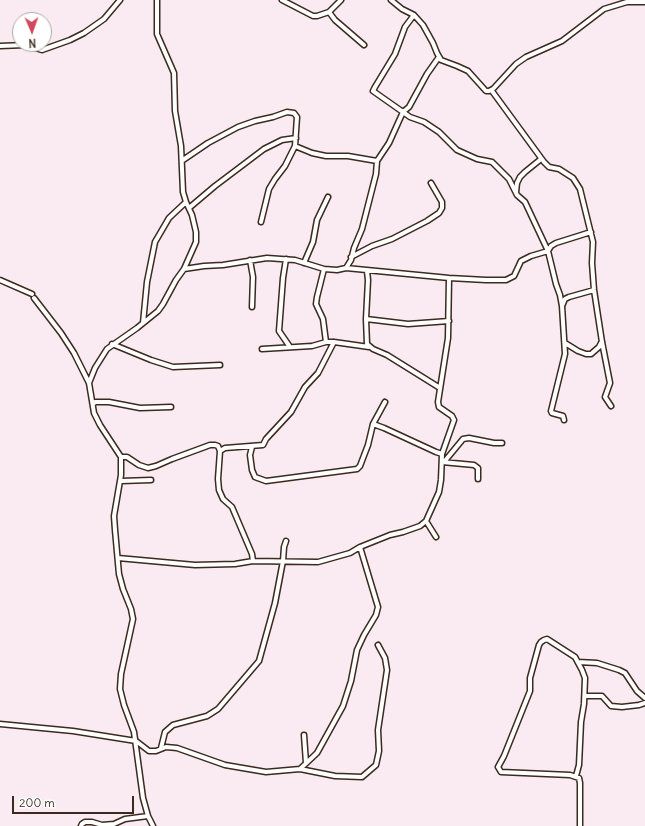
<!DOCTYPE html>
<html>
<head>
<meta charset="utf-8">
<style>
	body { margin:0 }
	#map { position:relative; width:645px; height:826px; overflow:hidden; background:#faeaf2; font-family:Delius,sans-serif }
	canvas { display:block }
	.north { position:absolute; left:12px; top:12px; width:40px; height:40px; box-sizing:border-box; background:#fff; border:1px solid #b1aaa5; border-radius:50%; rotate:178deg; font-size:11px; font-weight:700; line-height:16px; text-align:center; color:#3b2a1e }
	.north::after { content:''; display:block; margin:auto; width:14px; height:18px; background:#d1495b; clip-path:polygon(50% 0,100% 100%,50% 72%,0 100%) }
	.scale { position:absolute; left:12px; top:796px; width:122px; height:18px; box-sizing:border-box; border:2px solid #3b2a1e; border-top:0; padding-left:5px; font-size:12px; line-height:14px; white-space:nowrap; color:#3b2a1e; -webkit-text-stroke:3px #fff; paint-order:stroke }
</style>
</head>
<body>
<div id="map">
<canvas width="645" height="826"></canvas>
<div class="north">N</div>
<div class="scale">200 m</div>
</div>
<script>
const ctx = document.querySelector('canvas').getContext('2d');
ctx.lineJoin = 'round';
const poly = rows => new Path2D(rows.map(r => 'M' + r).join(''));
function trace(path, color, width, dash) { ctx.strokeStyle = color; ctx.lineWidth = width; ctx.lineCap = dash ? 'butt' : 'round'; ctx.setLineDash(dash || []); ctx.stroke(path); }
const minor = poly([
	[157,0,157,34,174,73,175,111,181,146,183,192,186,202,192,215,196,232,196,242,184,269],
	[282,0,313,16,317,16,329,12,341,0],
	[391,0,402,9,414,15,423,25,433,43,437,53,441,60,457,66,468,71,486,91,489,91,493,89,516,64,526,57,562,41,604,9,627,2,645,2],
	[329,12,335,20,364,45],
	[414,15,405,27,395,54,375,87,373,91,410,117,424,122,439,132,457,150,477,159,492,162,509,179,517,195,525,202,548,251,556,284,560,295,562,306],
	[0,46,25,45,42,50,70,40,84,33,104,19,120,0],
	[492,91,544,162,549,167,559,169,573,178,580,189,593,242,592,263,594,290,602,342,610,383,605,397,611,406],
	[295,146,312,153,326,156,348,156,377,161],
	[183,160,208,143,238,127,255,121,273,117,287,112,294,113,297,117,295,146,285,166,275,179,269,189,261,222],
	[516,192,517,183,520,177,525,172,541,159],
	[189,208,215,186,264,149,282,140,296,138],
	[351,257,372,246,392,239,427,221,439,213,442,208,442,202,431,183],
	[286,259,283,278,279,331,290,347],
	[250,260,253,277,252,307],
	[304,263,313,242,317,220,328,197],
	[346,268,449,278,486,280,506,280,514,276,521,261,531,256,548,251,551,246,556,243,591,232],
	[324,269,317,297,316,304,323,319,326,342],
	[367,271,368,280,366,319,367,344,373,349,387,355,440,388],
	[0,280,32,294],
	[34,298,61,333,74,353,89,383,94,413,100,425,121,457,121,475,114,516,115,530,119,574,123,589,131,609,133,619,121,674,120,689,124,705,134,732,143,798,148,816,153,826],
	[366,319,408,324,449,321],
	[143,323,147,282,155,242,169,218,186,202],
	[565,343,578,351,586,354,591,354,599,347,601,343],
	[112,344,151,360,173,367,220,365],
	[262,349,312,346,326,342,334,342,369,347],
	[89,383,95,368,107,349,137,328,158,311,163,304,176,280,184,269,204,266,223,265,267,258,295,260,324,269,337,270,346,268,351,260,354,248,362,229,376,174,377,161,389,143,403,112,409,107,427,74,439,57],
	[93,404,95,402,109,402,140,408,171,407],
	[564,420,563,416,552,413,551,411,565,354,562,306,565,299,569,297,594,290],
	[373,424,384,428,436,452,442,454],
	[252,447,250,455,252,470,255,477,266,481,357,469,360,466,368,445,373,424,385,402],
	[121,457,127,457,139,465,148,468,156,466,172,459,210,445,215,445,218,446,220,451],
	[442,462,474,465,478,468,478,479],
	[444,462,463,439,469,438,494,443,502,443],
	[121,481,151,480],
	[426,521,436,537],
	[118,558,195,565,235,564,253,561,318,562,350,553,360,547,390,535,403,532,420,526,426,521,439,492,441,480,442,454,454,420,452,416,439,407,438,402,448,338,449,278],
	[253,561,252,554,232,507,223,499,219,490,218,479,220,451,225,448,263,445,266,439,291,412,305,387,318,373,334,342],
	[578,662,597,663,619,670,625,673,637,691,645,698],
	[585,696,602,696,611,706,622,707,639,705,645,703],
	[0,724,73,731,136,741,149,751,156,751,166,747,177,748,225,765,266,772,300,769,335,776,362,777,376,765,379,751,378,730,387,670,385,658,378,645],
	[304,735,306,763],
	[161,748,165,732,173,725,207,716,218,709,259,661,275,603,283,561,284,547,286,541],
	[300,769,317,753,343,706,351,681,357,650,364,635,376,615,378,607,360,547],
	[576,776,579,765,581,722,584,704,585,678,582,670,575,657,547,639,544,640,541,642,539,645,530,678,530,691,504,756,498,767,501,772,570,775,579,778,580,783,580,826],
	[81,826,82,824,85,822,92,822,102,825,114,824,125,819,148,816]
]);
trace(minor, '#3b2a1e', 7);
trace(minor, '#fff', 4);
</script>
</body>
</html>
